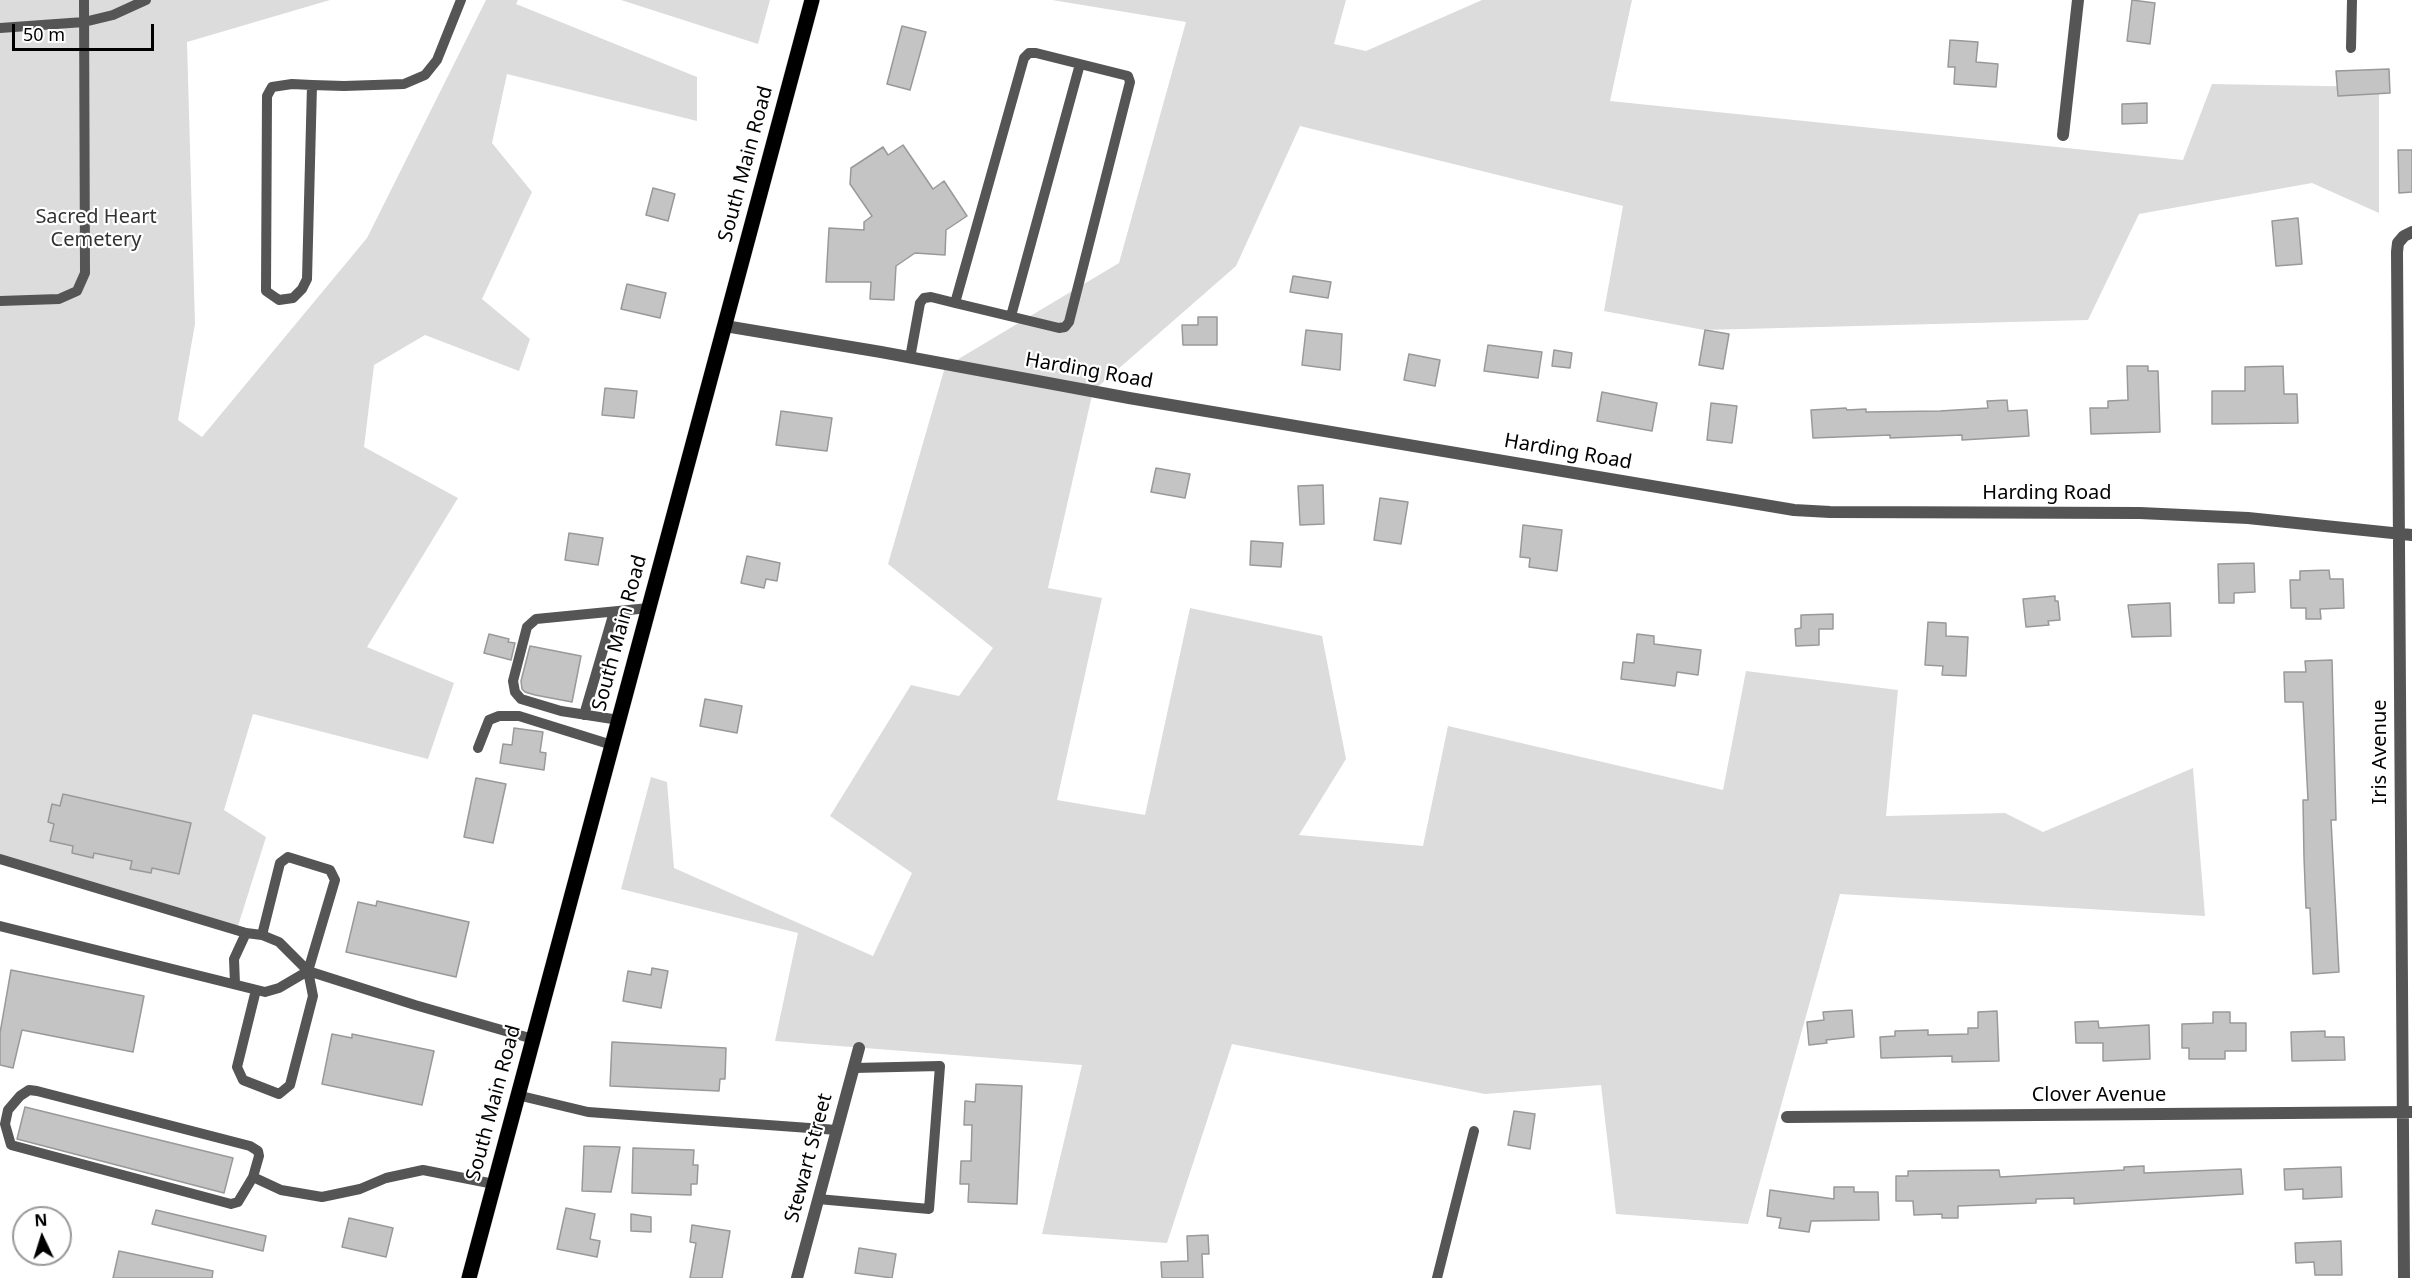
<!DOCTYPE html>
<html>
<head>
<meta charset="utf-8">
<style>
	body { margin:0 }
	#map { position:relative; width:2412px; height:1278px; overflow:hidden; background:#fff; font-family:"Noto Sans",sans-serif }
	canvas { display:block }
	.north { position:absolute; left:12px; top:1206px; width:60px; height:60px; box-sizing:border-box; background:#fff; border:2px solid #999; border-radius:50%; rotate:356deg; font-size:16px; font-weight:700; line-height:24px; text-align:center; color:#000 }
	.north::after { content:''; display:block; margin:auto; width:21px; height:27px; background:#000; clip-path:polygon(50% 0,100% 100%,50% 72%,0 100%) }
	.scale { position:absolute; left:12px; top:24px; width:142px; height:27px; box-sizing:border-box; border:3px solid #000; border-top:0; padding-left:8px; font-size:18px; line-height:21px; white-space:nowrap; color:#000; -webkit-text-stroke:4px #fff; paint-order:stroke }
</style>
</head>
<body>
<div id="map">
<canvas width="2412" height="1278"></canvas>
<div class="north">N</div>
<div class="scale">50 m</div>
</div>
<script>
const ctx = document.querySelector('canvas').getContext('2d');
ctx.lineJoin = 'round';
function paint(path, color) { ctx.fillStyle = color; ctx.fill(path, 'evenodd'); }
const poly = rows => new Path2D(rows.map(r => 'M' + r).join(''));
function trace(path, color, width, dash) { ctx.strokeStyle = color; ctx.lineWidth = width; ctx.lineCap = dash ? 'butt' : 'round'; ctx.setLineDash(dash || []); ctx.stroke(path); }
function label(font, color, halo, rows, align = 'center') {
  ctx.font = font + ' "Noto Sans",sans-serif'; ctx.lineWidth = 4.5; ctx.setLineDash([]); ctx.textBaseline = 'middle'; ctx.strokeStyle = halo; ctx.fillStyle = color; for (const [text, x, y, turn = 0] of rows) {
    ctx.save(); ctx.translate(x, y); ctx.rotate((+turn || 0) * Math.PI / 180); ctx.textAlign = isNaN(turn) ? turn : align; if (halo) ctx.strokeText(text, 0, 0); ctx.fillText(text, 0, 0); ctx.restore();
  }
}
paint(poly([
	[0,0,330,0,187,42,195,324,178,420,202,437,367,238,486,0,518,0,516,4,697,77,697,121,507,74,492,143,532,192,482,299,530,339,519,371,425,335,374,365,364,447,458,498,367,647,454,683,428,759,253,714,224,810,266,837,238,926,0,862],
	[621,0,770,0,758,44],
	[1052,0,1346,0,1334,44,1366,51,1482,0,1632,0,1610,101,2183,160,2212,84,2379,87,2379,213,2312,183,2139,214,2088,320,1704,330,1604,311,1623,206,1300,126,1236,266,1093,391,1048,588,1102,598,1057,800,1145,815,1190,608,1322,636,1346,759,1299,835,1423,846,1448,726,1723,790,1746,671,1898,690,1886,816,2005,813,2043,832,2193,768,2205,916,1840,894,1748,1224,1616,1214,1601,1085,1485,1094,1232,1044,1167,1243,1042,1234,1082,1065,775,1041,798,933,621,889,651,777,667,782,674,868,873,956,912,873,830,816,911,685,959,696,993,648,888,564,945,367,1119,263,1186,22]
]), '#dcdcdc');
const building = poly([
	[2132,0,2155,3,2150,44,2127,41,2132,0],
	[902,26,926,32,910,90,887,84,902,26],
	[1950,40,1978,42,1976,62,1998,64,1996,87,1954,84,1955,67,1948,67,1950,40],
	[2389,69,2390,93,2338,96,2336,71,2389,69],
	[2147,103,2147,123,2122,124,2122,104,2147,103],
	[903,145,933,189,944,181,967,216,946,230,945,255,915,253,896,266,894,300,870,299,871,282,826,282,829,228,864,230,864,222,872,216,850,184,851,168,883,147,888,155,903,145],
	[2398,150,2412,150,2412,192,2399,193,2398,150],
	[653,188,675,194,668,221,646,215,653,188],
	[2298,218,2302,264,2276,266,2272,221,2298,218],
	[1293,276,1331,282,1328,298,1290,292,1293,276],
	[627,284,666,293,660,318,621,309,627,284],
	[1198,317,1217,317,1217,345,1183,345,1182,325,1198,325,1198,317],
	[1306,330,1342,334,1340,370,1302,365,1306,330],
	[1705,330,1729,334,1723,369,1699,365,1705,330],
	[1488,345,1542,352,1538,378,1484,371,1488,345],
	[1554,350,1572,353,1570,368,1552,366,1554,350],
	[1409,354,1440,360,1435,386,1404,380,1409,354],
	[2127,366,2148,366,2148,371,2158,371,2160,432,2091,434,2090,408,2108,408,2108,401,2128,400,2127,366],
	[2283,366,2284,394,2297,394,2298,423,2212,424,2212,391,2245,391,2245,367,2283,366],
	[605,388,637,391,634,418,602,415,605,388],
	[1602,392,1657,403,1652,431,1597,421,1602,392],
	[2007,400,2008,411,2027,410,2029,436,1962,440,1962,435,1890,438,1890,435,1813,438,1811,410,1846,408,1847,410,1866,409,1866,412,1940,411,1988,408,1987,401,2007,400],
	[1711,403,1737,406,1732,443,1707,440,1711,403],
	[781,411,832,418,827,451,776,445,781,411],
	[1156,468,1190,474,1185,498,1151,492,1156,468],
	[1323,485,1324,524,1300,525,1298,486,1323,485],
	[1380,498,1408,502,1401,544,1374,540,1380,498],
	[1523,525,1562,530,1557,571,1529,567,1530,558,1520,557,1523,525],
	[569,533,603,538,598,565,565,560,569,533],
	[1251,541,1283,543,1281,567,1250,565,1251,541],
	[747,556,780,563,777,581,766,579,764,588,741,583,747,556],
	[2254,563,2255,592,2234,593,2234,603,2219,603,2218,564,2254,563],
	[2329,570,2330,579,2343,579,2344,608,2320,609,2321,619,2306,619,2306,608,2291,608,2290,580,2300,580,2300,571,2329,570],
	[2055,596,2055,601,2058,601,2060,620,2048,621,2049,625,2026,627,2023,599,2055,596],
	[2170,603,2171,636,2132,637,2128,605,2170,603],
	[1833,614,1833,629,1819,629,1819,645,1796,646,1795,629,1801,628,1801,615,1833,614],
	[1928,622,1946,623,1946,636,1968,637,1966,676,1942,675,1943,666,1925,665,1928,622],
	[489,634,509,639,508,642,515,643,511,660,484,653,489,634],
	[1637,634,1654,636,1654,644,1701,650,1698,675,1677,672,1675,686,1621,679,1623,662,1634,663,1637,634],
	[530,646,581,656,572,702,535,695,525,692,522,689,521,681,530,646],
	[2332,660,2336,820,2331,820,2339,972,2313,974,2310,908,2306,908,2304,857,2303,800,2308,800,2303,702,2285,702,2284,672,2306,672,2305,661,2332,660],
	[705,699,742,706,737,733,700,726,705,699],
	[514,728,543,732,540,752,546,753,544,770,500,763,503,744,512,745,514,728],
	[476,778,506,784,493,843,464,837,476,778],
	[63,794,191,823,179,874,152,868,151,873,130,869,132,861,94,853,93,858,72,853,73,846,50,841,54,824,48,822,52,804,60,806,63,794],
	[377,901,469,922,456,977,346,952,358,902,376,906,377,901],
	[652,968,668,971,661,1008,623,1001,628,971,651,975,652,968],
	[11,970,144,996,133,1052,22,1030,13,1068,0,1065,0,1033,11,970],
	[1852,1010,1854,1037,1826,1040,1827,1043,1809,1045,1807,1022,1824,1020,1823,1012,1852,1010],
	[1997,1011,1999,1061,1952,1062,1952,1056,1881,1058,1880,1037,1895,1036,1895,1031,1928,1030,1928,1035,1968,1034,1968,1028,1978,1028,1978,1012,1997,1011],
	[2213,1012,2230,1012,2230,1023,2246,1023,2246,1051,2225,1051,2225,1059,2189,1059,2189,1048,2182,1048,2182,1024,2213,1023,2213,1012],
	[2098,1021,2099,1028,2149,1025,2150,1059,2103,1061,2103,1043,2076,1043,2075,1022,2098,1021],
	[2325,1031,2325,1037,2344,1037,2345,1060,2292,1061,2291,1032,2325,1031],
	[332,1034,352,1038,352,1034,434,1051,422,1105,322,1084,332,1034],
	[612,1042,726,1048,725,1079,720,1079,719,1091,610,1086,612,1042],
	[976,1084,1022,1086,1017,1204,968,1202,969,1184,960,1184,961,1161,971,1161,972,1125,964,1125,965,1101,975,1102,976,1084],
	[25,1107,233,1158,224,1193,17,1139,25,1107],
	[1514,1111,1535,1114,1530,1149,1508,1145,1514,1111],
	[584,1146,620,1147,611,1192,582,1191,584,1146],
	[633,1148,694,1150,693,1165,698,1165,697,1184,691,1184,691,1195,632,1193,633,1148],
	[2144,1166,2144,1173,2241,1169,2243,1194,2074,1204,2074,1198,2036,1199,2036,1203,1958,1206,1958,1218,1942,1218,1942,1214,1914,1215,1913,1201,1896,1201,1896,1176,1908,1176,1908,1171,1999,1170,2000,1177,2124,1170,2124,1167,2144,1166],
	[2341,1167,2342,1197,2303,1199,2303,1189,2285,1190,2284,1169,2341,1167],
	[1834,1187,1854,1187,1854,1192,1878,1192,1879,1220,1811,1221,1809,1232,1779,1228,1781,1218,1767,1216,1770,1190,1834,1199,1834,1187],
	[566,1208,595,1214,590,1239,600,1241,597,1257,557,1249,566,1208],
	[156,1210,266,1236,263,1251,152,1224,156,1210],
	[631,1214,651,1217,651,1232,631,1231,631,1214],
	[349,1218,393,1228,386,1257,342,1247,349,1218],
	[692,1225,730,1231,722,1278,690,1278,696,1243,690,1242,692,1225],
	[1208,1235,1209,1254,1202,1254,1203,1278,1162,1278,1161,1262,1188,1261,1187,1236,1208,1235],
	[2341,1241,2342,1275,2315,1275,2314,1262,2296,1263,2295,1243,2341,1241],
	[859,1248,896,1254,892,1278,855,1273,859,1248],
	[119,1251,213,1271,212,1278,113,1278,119,1251]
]);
paint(building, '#c4c4c4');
trace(building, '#999', 1.5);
const primary = poly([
	[469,1278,812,0]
]);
trace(primary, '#dbdbdb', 16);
trace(poly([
	[0,28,84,22,113,15,146,0],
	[2351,48,2352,0],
	[312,85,307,279,302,289,293,298,279,300,266,291,267,96,272,87,292,84,312,85,344,86,404,84,425,75,437,60,461,0],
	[0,301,59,299,77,291,85,273,84,0],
	[1011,316,1080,64],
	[910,358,920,303,924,298,931,297,955,303,1059,328,1065,327,1069,322,1130,82,1128,76,1036,53,1029,53,1024,58,955,303],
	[584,715,614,612],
	[619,720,561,711,521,699,515,692,513,681,527,627,536,619,649,608],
	[478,748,489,720,499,716,519,716,612,745],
	[0,859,246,933,262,935,279,942,308,971,415,1005,533,1039],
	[0,926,265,992,279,988,308,971],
	[235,984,234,959,246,933],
	[256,990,237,1067,243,1080,279,1094,290,1085,313,996,308,971,335,880,330,870,288,857,280,863,262,935],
	[517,1095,588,1112,837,1130],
	[253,1177,238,1202,231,1204,11,1145,5,1124,8,1110,20,1096,29,1090,37,1091,250,1146,258,1151,259,1156,253,1177,281,1190,322,1197,360,1189,386,1178,423,1170,494,1184],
	[818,1199,929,1209,940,1066,854,1068],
	[1437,1278,1474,1131]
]), '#555', 10);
trace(poly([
	[2063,135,2078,0],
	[725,326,881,352,1129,398,1794,510,1830,512,2140,513,2248,518,2412,535],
	[1787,1117,2412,1112],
	[797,1278,859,1048],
	[2404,1278,2397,252,2398,243,2404,236,2412,232]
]), '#555', 12);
trace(primary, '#000', 15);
label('20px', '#000', '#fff', [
	["South Main Road",746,164,-75],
	["Harding Road",1089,371,10],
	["Harding Road",1568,452,10],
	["Harding Road",2047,493],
	["South Main Road",620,633,-75],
	["Iris Avenue",2380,752,-90],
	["Clover Avenue",2099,1095],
	["South Main Road",494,1103,-75],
	["Stewart Street",809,1158,-75]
]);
label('20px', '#333', '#fff', [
	["Sacred Heart",96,217],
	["Cemetery",96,240]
]);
</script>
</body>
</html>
